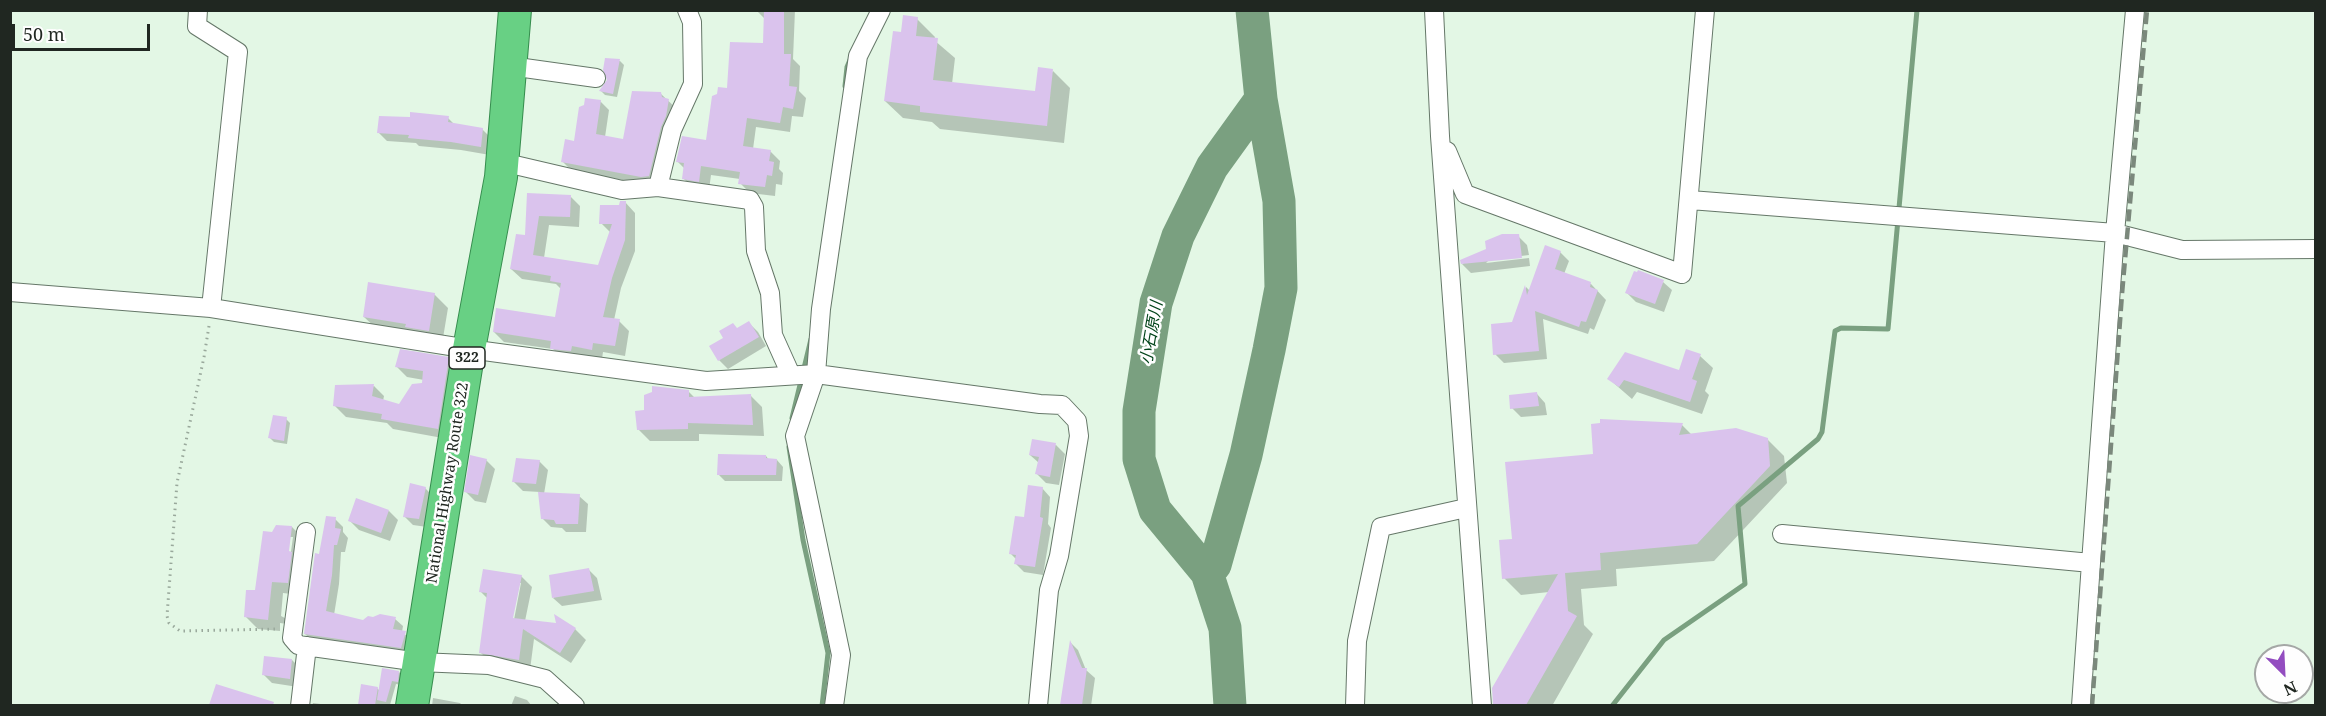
<!DOCTYPE html>
<html>
<head>
<meta charset="utf-8">
<style>
	body { margin:0 }
	#map { position:relative; width:2326px; height:716px; overflow:hidden; background:#e3f7e5; font-family:"Noto Serif",serif }
	canvas { display:block }
	.frame { position:absolute; inset:0; border:12px solid #202721; pointer-events:none }
	.north { position:absolute; left:2254px; top:644px; width:60px; height:60px; box-sizing:border-box; background:#fefefe; border:2px solid #a5a8a6; border-radius:50%; rotate:156deg; font-size:16px; font-weight:700; line-height:24px; text-align:center; color:#202721 }
	.north::after { content:''; display:block; margin:auto; width:21px; height:27px; background:#934dc0; clip-path:polygon(50% 0,100% 100%,50% 72%,0 100%) }
	.scale { position:absolute; left:12px; top:24px; width:138px; height:27px; box-sizing:border-box; border:3px solid #202721; border-top:0; padding-left:8px; font-size:18px; line-height:21px; white-space:nowrap; color:#202721; -webkit-text-stroke:4px #fefefe; paint-order:stroke }
</style>
</head>
<body>
<div id="map">
<canvas width="2326" height="716"></canvas>
<div class="frame"></div>
<div class="north">N</div>
<div class="scale">50 m</div>
</div>
<script>
const ctx = document.querySelector('canvas').getContext('2d');
ctx.lineJoin = 'round';
function paint(path, color) { ctx.fillStyle = color; ctx.fill(path, 'evenodd'); }
const poly = rows => new Path2D(rows.map(r => 'M' + r).join(''));
function trace(path, color, width, dash) { ctx.strokeStyle = color; ctx.lineWidth = width; ctx.lineCap = dash ? 'butt' : 'round'; ctx.setLineDash(dash || []); ctx.stroke(path); }
function label(font, color, halo, rows, align = 'center') {
  ctx.font = font + ' "Noto Serif","Noto Sans JP",serif'; ctx.lineWidth = 5; ctx.setLineDash([]); ctx.textBaseline = 'middle'; ctx.strokeStyle = halo; ctx.fillStyle = color; for (const [text, x, y, turn = 0] of rows) {
    ctx.save(); ctx.translate(x, y); ctx.rotate((+turn || 0) * Math.PI / 180); ctx.textAlign = isNaN(turn) ? turn : align; if (halo) ctx.strokeText(text, 0, 0); ctx.fillText(text, 0, 0); ctx.restore();
  }
}
paint(poly([
	[756,10,795,10,793,59,800,66,799,91,806,98,803,117,792,116,790,132,756,127,753,149,770,151,780,161,779,169,783,173,782,185,776,184,775,196,750,193,740,183,740,179,711,175,709,190,693,188,683,178,684,168,677,161,707,142,729,90,764,45,765,19],
	[917,19,935,37,934,40,955,58,952,84,1037,93,1053,71,1070,88,1064,143,940,129,932,122,903,118,885,101,903,34],
	[607,60,620,61,624,65,617,97,605,95,601,91,609,80],
	[661,94,677,109,651,185,572,171,563,162,600,101,609,110,605,137,624,141],
	[448,118,455,125,482,129,491,138,490,155,461,150,419,146,416,143,387,141,378,132],
	[529,194,570,196,580,206,579,227,549,225,544,258,599,267,611,233,601,223,625,202,635,213,635,251,621,288,614,320,619,321,629,331,625,356,603,352,602,359,562,358,553,349,504,342,494,332,557,319,562,290,556,284,522,279,511,269,526,237],
	[1518,236,1527,245,1529,255,1489,260,1486,263,1529,258,1530,266,1471,273,1462,264],
	[1560,252,1569,261,1564,274,1591,284,1606,300,1594,330,1590,328,1588,334,1543,319,1547,359,1504,363,1495,354,1513,323,1526,287,1530,291],
	[1663,282,1672,290,1664,312,1636,302,1627,293],
	[434,294,448,308,442,344,378,330,364,317],
	[749,323,758,332,766,346,728,369,719,360,738,329],
	[1700,356,1713,368,1705,391,1709,395,1702,414,1637,392,1632,399,1609,379,1680,371],
	[449,359,459,369,448,439,393,429,387,423,346,417,335,406,374,386,384,396,383,401,400,406,424,385,424,380,407,377,397,367],
	[688,391,695,398,751,396,762,407,764,436,699,434,699,441,650,441,638,429,646,411],
	[1537,394,1545,403,1547,415,1521,417,1512,408],
	[286,419,290,423,287,444,274,442,270,438],
	[1682,425,1692,435,1767,439,1784,456,1787,483,1714,561,1616,569,1617,586,1581,589,1584,625,1593,634,1552,706,1497,706,1495,703,1549,592,1521,595,1504,578,1513,541,1595,456],
	[1056,445,1065,454,1059,485,1046,483,1037,474,1039,463,1030,455],
	[766,456,769,460,777,460,783,467,782,481,725,481,719,475],
	[486,460,495,469,486,503,475,501,466,492],
	[539,461,548,470,544,494,579,496,588,504,586,532,566,532,562,528,551,527,542,518,540,492,523,491,514,482],
	[425,488,434,497,427,527,413,525,404,516],
	[1042,488,1050,497,1048,524,1051,528,1043,575,1024,572,1016,564,1017,560,1011,554],
	[389,511,398,520,390,541,359,530,350,521],
	[335,519,343,527,343,532,348,538,345,552,341,552,339,584,334,615,363,622,395,619,403,626,402,632,413,641,409,655,313,642,305,634,320,555],
	[292,527,304,539,300,595,283,593,281,616,287,619,287,624,280,623,280,631,258,629,246,617,257,592,273,534],
	[289,537,293,537,290,559,287,559],
	[588,569,597,578,602,600,562,606,553,598],
	[521,576,532,587,525,621,575,629,586,640,571,663,534,639,530,670,492,664,481,653,488,599,481,592],
	[518,583,521,583,513,625,510,625],
	[1071,643,1078,650,1086,670,1095,678,1091,706,1061,706],
	[292,660,301,669,298,687,272,683,263,674],
	[399,672,403,676,401,685,396,684,390,705,359,706,362,686,377,688,380,691],
	[217,686,279,706,210,706],
	[515,696,527,700,532,706,511,706],
	[433,698,460,703,463,706,432,706],
	[313,703,336,706,312,706]
]), '#0003');
trace(poly([
	[1253,11,1254,10],
	[845,86,847,67,850,60],
	[792,418,811,339],
	[789,447,803,540,828,653,822,706],
	[1612,706,1664,640,1745,584,1738,506,1818,439,1822,432,1835,331,1841,328,1888,329,1917,10]
]), '#7aa080', 5);
trace(poly([
	[1207,573,1215,565,1246,455,1269,350,1281,288,1279,201,1261,99,1252,10],
	[1230,706,1225,628,1207,573,1155,510,1139,459,1139,411,1156,303,1178,236,1212,167,1261,99]
]), '#7aa080', 33);
paint(poly([
	[764,10,784,12,784,54,791,54,789,86,797,87,793,109,783,107,780,123,747,118,743,146,771,150,769,161,774,162,772,176,767,175,765,187,738,184,740,172,701,166,699,182,682,179,684,163,676,162,682,136,706,140,712,96,717,94,718,87,727,88,730,42,763,43],
	[903,15,918,17,916,36,938,38,933,80,1035,91,1038,67,1053,69,1047,126,920,112,920,106,884,101,893,31,901,32],
	[605,58,620,59,613,94,599,91,607,80,603,70],
	[632,91,661,92,662,97,669,99,666,116,661,127,649,176,641,177,561,162,565,139,574,141,579,107,584,105,585,98,601,100,596,134,623,139],
	[410,112,449,116,448,122,483,128,481,147,451,142,408,138,409,135,377,133,379,116,410,117],
	[527,193,571,195,570,217,539,216,533,255,598,265,612,224,599,224,600,205,619,205,620,201,626,201,625,240,612,278,603,317,620,319,615,346,593,343,592,350,572,346,571,351,550,349,551,341,493,332,496,308,555,317,561,283,550,281,551,276,510,269,516,234,525,235],
	[1502,234,1519,234,1522,258,1461,264,1460,260,1486,249,1485,241],
	[1545,245,1561,251,1555,269,1591,282,1590,287,1598,290,1586,322,1581,321,1579,327,1535,311,1539,351,1493,355,1491,324,1512,322,1525,285,1527,295],
	[1638,270,1664,280,1655,304,1625,293,1634,271,1637,272],
	[368,282,435,293,429,331,405,327,406,324,363,317],
	[749,321,759,337,718,361,709,346,723,338,719,331,733,323,737,328],
	[400,349,449,357,438,429,381,419,382,414,333,406,335,385,374,384,372,396,399,404,412,384,422,383,423,371,395,367],
	[1686,349,1701,354,1692,379,1697,381,1690,402,1624,380,1619,387,1607,379,1625,352,1679,370],
	[652,386,689,390,689,397,751,394,753,425,688,423,688,429,637,430,635,411,644,410,644,395,652,392],
	[1537,392,1539,406,1510,409,1509,395],
	[273,415,287,417,284,441,268,438],
	[1600,419,1683,423,1679,435,1736,428,1768,438,1770,466,1697,544,1600,553,1601,570,1565,573,1568,611,1577,616,1526,705,1496,705,1493,704,1492,688,1558,574,1502,579,1499,540,1512,539,1505,462,1593,454,1591,424,1600,423],
	[1032,439,1056,443,1050,477,1035,474,1039,457,1029,455],
	[718,454,766,455,766,458,777,459,776,475,717,475],
	[470,455,487,459,478,495,464,492],
	[516,458,540,460,536,484,512,482],
	[410,483,426,487,419,519,403,517],
	[1028,485,1043,487,1040,517,1043,518,1035,567,1014,564,1016,555,1009,554,1015,516,1024,517],
	[538,492,580,494,578,524,556,524,554,520,541,519],
	[356,498,389,510,381,533,348,521],
	[326,516,336,517,335,528,341,529,337,545,334,545,332,575,326,611,363,620,368,616,373,617,380,614,396,617,393,629,406,631,401,648,304,634,315,553,319,554],
	[276,525,292,526,289,551,292,552,288,583,272,582,268,620,244,617,246,590,255,590,263,531,272,532],
	[589,568,594,591,552,598,549,575],
	[483,569,522,575,513,618,556,623,554,614,576,628,560,653,523,629,519,660,479,653,487,593,479,592],
	[1070,640,1082,668,1087,668,1082,705,1060,705],
	[264,656,292,659,290,679,262,675],
	[382,668,399,671,398,682,392,681,386,702,377,700],
	[216,684,274,702,273,705,209,705],
	[361,684,378,687,375,705,358,705]
]), '#dac3ed');
const minor = poly([
	[198,10,197,26,238,52,211,308],
	[1434,10,1440,136,1482,706],
	[510,66,596,78],
	[1447,151,1465,194,1682,274,1705,10],
	[502,162,622,190,658,187,750,200,754,207,756,251,770,293,773,335,791,375],
	[658,187,672,130,693,84,692,22,687,10],
	[1690,200,2115,233,2182,250,2316,249],
	[10,292,211,308,469,349,706,381,816,374,1040,404,1062,405,1077,421,1079,436,1059,556,1049,590,1038,706],
	[306,532,292,638,298,645,419,662,489,665,545,679,575,706],
	[1782,534,2091,563,2115,233,2135,10],
	[300,706,307,646],
	[834,706,841,655,795,436,816,374,821,309,858,56,881,10],
	[1355,706,1357,641,1381,527,1466,508],
	[2081,706,2091,563]
]);
const trunk = poly([
	[412,706,469,349,501,177,515,10]
]);
trace(minor, '#657768', 20);
trace(trunk, '#368d4e', 34);
trace(poly([
	[209,326,204,357,177,483,167,616,169,623,180,631,276,629]
]), '#99a89b', 3, [1.5, 4.5]);
trace(minor, '#fff', 18);
trace(trunk, '#68d084', 32);
trace(poly([
	[2092,706,2122,294,2147,10]
]), '#7b887c', 4.5, [12, 6]);
for (const [x, y, w] of [
	[467,358,36]
]) { const box = new Path2D(); box.roundRect(x - w / 2, y - 11, w, 22, 4.5); ctx.fillStyle = '#fefefe'; ctx.fill(box); trace(box, '#202721', 1.5); }
label('bold 14px', '#202721', null, [
	["322",467,358]
]);
label('15px', '#202721', '#fefefe', [
	["National Highway Route 322",448,483,-81]
]);
label('italic 16px', '#014319', '#fefefe', [
	["小石原川",1152,333,-80]
]);
</script>
</body>
</html>
